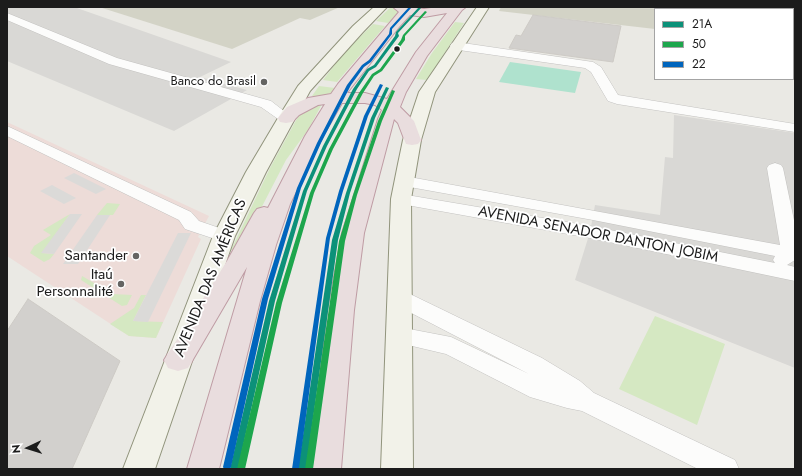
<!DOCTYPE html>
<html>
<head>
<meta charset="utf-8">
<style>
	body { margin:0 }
	#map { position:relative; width:802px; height:476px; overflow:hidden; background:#eae9e4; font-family:Jost,sans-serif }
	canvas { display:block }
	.frame { position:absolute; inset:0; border:8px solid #1c1c1c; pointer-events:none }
	.legend { position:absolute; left:654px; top:8px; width:140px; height:72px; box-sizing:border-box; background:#fff; border:1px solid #a4a4a4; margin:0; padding:5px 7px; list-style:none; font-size:12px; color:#1c1c1c }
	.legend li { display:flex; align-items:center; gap:8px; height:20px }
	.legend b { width:20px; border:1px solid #a4a4a4 }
	.north { position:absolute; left:8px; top:428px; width:40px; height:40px; -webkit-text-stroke:3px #fff; paint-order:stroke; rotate:266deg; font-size:11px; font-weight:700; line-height:16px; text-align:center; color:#1c1c1c }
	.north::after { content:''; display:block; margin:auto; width:14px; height:18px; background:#1c1c1c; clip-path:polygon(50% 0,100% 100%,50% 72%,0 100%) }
</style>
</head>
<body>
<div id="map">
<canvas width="802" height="476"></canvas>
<div class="frame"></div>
<ul class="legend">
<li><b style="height:5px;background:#0c9179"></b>21A</li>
<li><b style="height:5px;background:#1da64d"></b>50</li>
<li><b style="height:5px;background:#0065bd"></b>22</li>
</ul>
<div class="north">N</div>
</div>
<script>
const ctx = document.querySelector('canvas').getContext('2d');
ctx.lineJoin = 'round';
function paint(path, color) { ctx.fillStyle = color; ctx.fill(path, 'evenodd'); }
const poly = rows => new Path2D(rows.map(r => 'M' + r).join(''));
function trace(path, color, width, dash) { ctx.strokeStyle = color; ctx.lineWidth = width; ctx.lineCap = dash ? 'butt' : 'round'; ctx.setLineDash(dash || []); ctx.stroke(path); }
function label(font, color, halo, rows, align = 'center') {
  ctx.font = font + ' Jost,sans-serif'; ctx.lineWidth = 3.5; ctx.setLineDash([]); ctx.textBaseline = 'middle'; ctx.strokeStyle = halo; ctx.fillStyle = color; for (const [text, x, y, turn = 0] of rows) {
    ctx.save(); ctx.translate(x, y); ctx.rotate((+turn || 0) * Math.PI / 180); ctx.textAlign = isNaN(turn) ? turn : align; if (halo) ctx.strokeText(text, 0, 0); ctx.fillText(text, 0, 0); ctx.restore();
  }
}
paint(poly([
	[7,7,74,7,231,62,200,77,247,90,174,131,7,61],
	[674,115,795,133,795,368,575,280,590,232,595,205,660,215,665,157,673,158]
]), '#d9d8d5');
paint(poly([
	[7,122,209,216,198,237,201,239,156,338,129,336,7,256]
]), '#eddcd8');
paint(poly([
	[99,7,340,7,310,20,300,18,232,49],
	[501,7,708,7,708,9,655,9,655,29,499,11]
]), '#d3d3c6');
paint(poly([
	[391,7,394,7,400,11,388,23,376,21],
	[455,22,464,23,427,80,416,79,432,53],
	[373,24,385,26,337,82,323,80,343,54],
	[319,86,335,88,332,93,317,97,312,96],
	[322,104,308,130,286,160,239,251,231,250,270,168,300,113,312,107],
	[107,203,120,204,113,215,97,215],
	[70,214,42,253,54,254,50,259,44,262,30,253,34,246,51,235,43,230],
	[82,276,113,294,132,295,127,305,122,306,81,280],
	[141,295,146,295,133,321,163,322,156,338,129,336,110,324,134,308],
	[655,316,725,344,697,425,619,389]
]), '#d5e8c2');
paint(poly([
	[510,62,581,72,575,93,499,82]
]), '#afe2ce');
paint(poly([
	[74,173,106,189,96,194,64,178],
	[52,185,76,198,64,204,40,191],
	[70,214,82,214,54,254,41,253],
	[97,215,110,215,78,264,63,264],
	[178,233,191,233,148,322,133,321]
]), '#dbdad8');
const building = poly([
	[533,15,621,26,613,62,509,48,516,35,521,36,533,15],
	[28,299,120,361,72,469,7,469,7,331,28,299]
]);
paint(building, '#d2d0cd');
trace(building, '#cdcac5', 1);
const street = poly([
	[729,7,741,7,742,9,730,9,729,7],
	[7,13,117,58,271,101,293,118,291,121,286,122,281,121,261,107,109,64,7,20,7,13],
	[456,42,593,62,601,67,618,95,795,124,795,132,617,104,608,101,591,72,585,68,452,49,450,46,452,43,456,42],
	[7,126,191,212,199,221,231,232,233,236,231,240,224,242,185,229,179,220,7,136,7,126],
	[775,163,781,165,783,168,795,225,795,260,787,265,795,267,795,281,590,238,401,204,395,203,392,199,395,195,401,194,590,226,775,263,773,260,775,256,593,220,404,186,398,185,396,181,398,177,404,176,780,245,767,168,769,165,775,163],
	[400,291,408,293,542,358,580,381,594,393,735,460,739,469,698,469,582,411,567,408,530,397,446,354,391,341,388,335,391,329,399,327,451,337,529,374,392,303,389,298,392,293,400,291]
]);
const secondary = poly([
	[374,7,387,7,363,32,310,91,266,172,235,236,155,469,123,469,213,236,246,172,278,118,298,86,353,26,374,7],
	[477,7,489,7,435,92,421,140,411,199,413,469,381,469,391,199,398,164,403,140,419,92,477,7]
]);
const highway = poly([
	[393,7,417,7,416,8,424,9,438,7,466,7,462,10,427,56,406,92,400,107,414,121,421,140,418,144,412,145,406,144,398,123,394,119,364,233,354,310,341,469,309,469,328,310,342,233,378,119,382,110,375,105,365,103,342,103,323,136,290,204,276,245,260,301,219,469,187,469,247,267,188,368,178,371,168,368,164,360,227,261,254,213,257,209,264,207,268,208,305,136,325,104,318,105,299,115,292,122,286,123,280,122,278,118,287,107,308,98,331,94,338,84,399,12,393,7],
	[447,13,416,52,387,99,365,93,347,93,399,27,410,15,424,17,447,13]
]);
trace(street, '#c3c2c0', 1);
trace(secondary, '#91947c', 2);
trace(highway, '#bf9ca4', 2);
paint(street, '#fcfcfb');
paint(secondary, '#f2f2e9');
paint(highway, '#e9ddde');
paint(poly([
	[419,7,422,7,398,33,399,36,376,67,369,71,357,89,327,146,307,191,275,301,238,469,230,469,269,301,303,191,323,146,353,89,367,69,374,65,395,36,396,32,419,7],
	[386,87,389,88,375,118,350,193,338,240,306,469,298,469,332,240,346,193,371,118,386,87]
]), '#0c9179');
paint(poly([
	[425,11,427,12,405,36,405,40,382,71,374,76,363,93,333,149,314,193,282,303,245,469,237,469,276,303,310,193,329,149,359,93,372,74,380,69,401,40,403,35,425,11],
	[392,90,395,91,382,121,357,195,345,241,313,469,305,469,339,241,353,195,378,121,392,90]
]), '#1da64d');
paint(poly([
	[409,7,412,7,392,29,392,34,371,62,364,67,351,85,321,143,301,188,268,299,231,467,230,469,224,469,223,467,262,299,297,188,317,143,347,85,362,65,369,60,389,34,390,28,409,7],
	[380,84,383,85,368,116,343,191,330,238,299,468,298,469,292,469,326,238,339,191,364,116,380,84]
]), '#0065bd');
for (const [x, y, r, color] of [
	[397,49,3.5,"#1c1c1c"],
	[264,82,4,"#646462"],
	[136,256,4,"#646462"],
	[121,284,4,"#646462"]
]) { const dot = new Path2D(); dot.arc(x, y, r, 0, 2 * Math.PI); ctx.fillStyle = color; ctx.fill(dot); trace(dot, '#fff', 1.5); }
label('13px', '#1c1c1c', '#fff', [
	["Banco do Brasil",256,82]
], 'right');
label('15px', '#1c1c1c', '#fff', [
	["AVENIDA SENADOR DANTON JOBIM",598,235,11],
	["AVENIDA DAS AMÉRICAS",211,278,-68]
]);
label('15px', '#1c1c1c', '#fff', [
	["Santander",128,256],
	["Itaú",113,275],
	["Personnalité",113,292]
], 'right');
</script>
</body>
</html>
